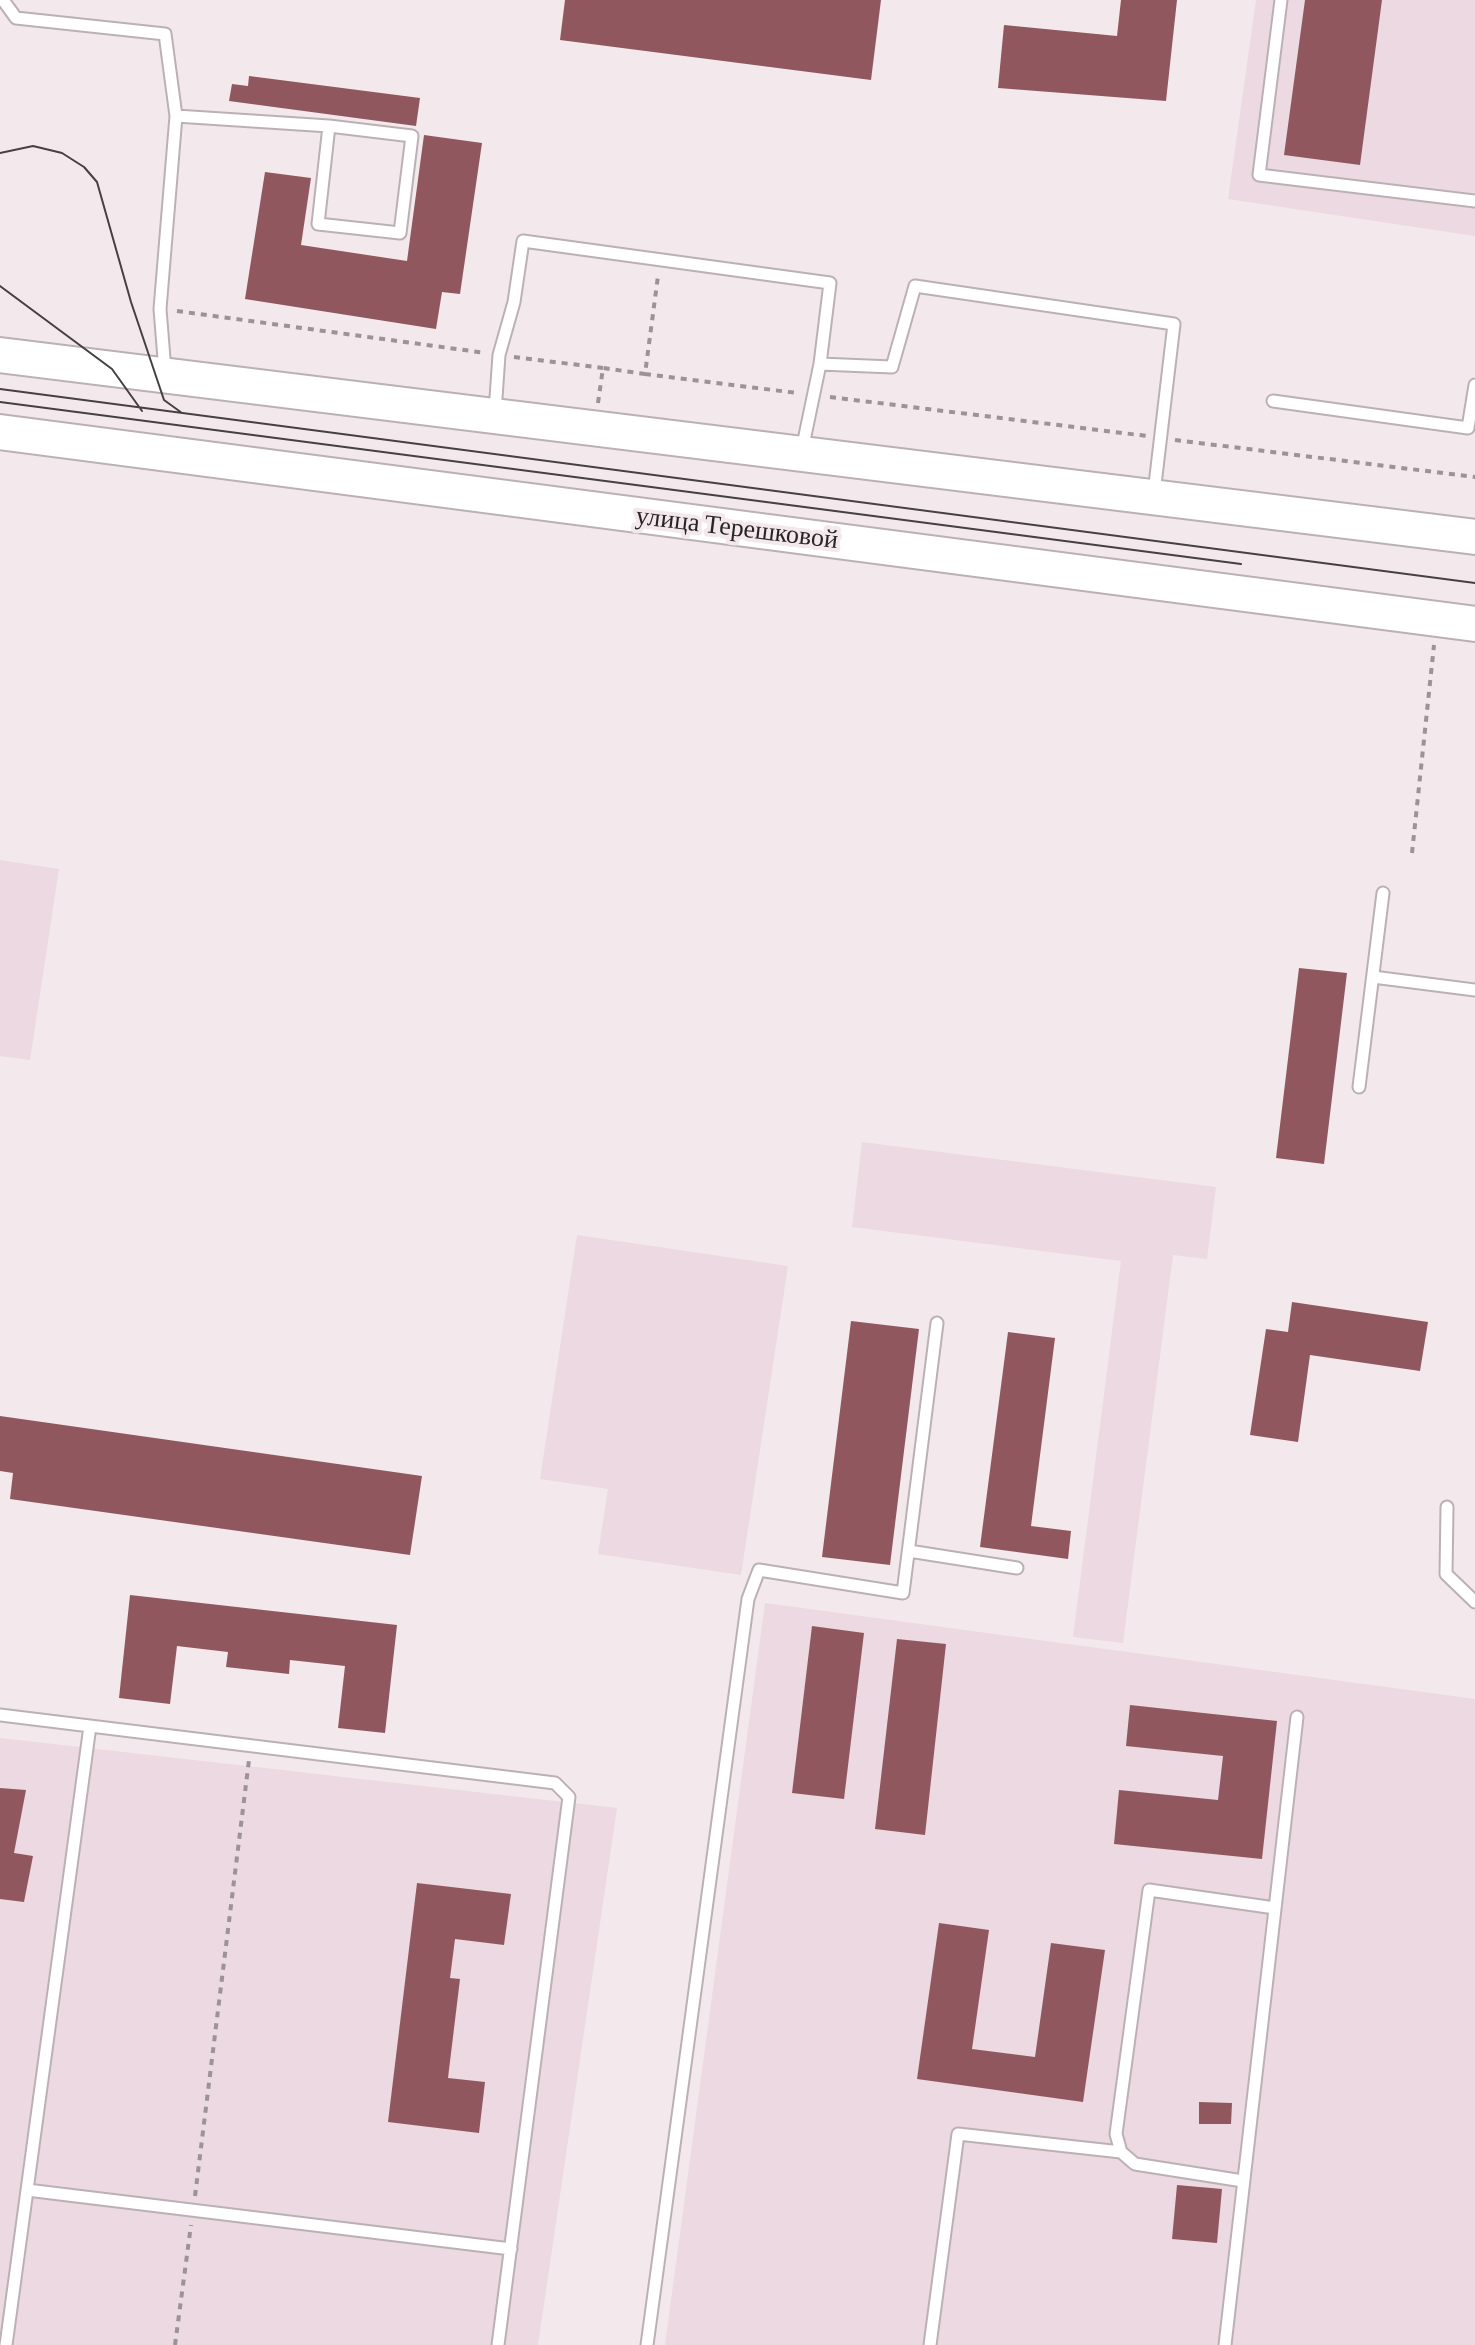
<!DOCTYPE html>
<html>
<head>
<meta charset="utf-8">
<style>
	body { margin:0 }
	canvas { display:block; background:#f3e8ec }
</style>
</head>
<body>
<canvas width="1475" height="2345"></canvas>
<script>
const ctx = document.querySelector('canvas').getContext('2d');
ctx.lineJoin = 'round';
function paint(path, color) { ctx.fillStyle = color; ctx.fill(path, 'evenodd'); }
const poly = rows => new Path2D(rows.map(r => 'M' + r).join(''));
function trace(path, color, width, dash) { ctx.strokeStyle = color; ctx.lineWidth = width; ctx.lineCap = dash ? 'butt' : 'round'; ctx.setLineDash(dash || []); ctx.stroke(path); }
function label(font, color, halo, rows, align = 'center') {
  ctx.font = font + ' "Crimson Pro",serif'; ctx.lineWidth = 8; ctx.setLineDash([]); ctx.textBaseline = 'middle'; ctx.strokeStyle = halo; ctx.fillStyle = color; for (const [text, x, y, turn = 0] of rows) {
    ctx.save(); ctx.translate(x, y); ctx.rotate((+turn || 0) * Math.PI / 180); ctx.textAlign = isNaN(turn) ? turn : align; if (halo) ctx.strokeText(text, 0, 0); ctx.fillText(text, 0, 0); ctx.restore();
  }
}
paint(poly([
	[1256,0,1475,0,1475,236,1228,199],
	[0,860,59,869,30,1060,0,1056],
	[862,1142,1216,1187,1207,1259,1173,1255,1123,1643,1073,1637,1121,1261,852,1227],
	[577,1235,788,1266,741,1575,598,1554,608,1489,540,1479],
	[765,1603,1475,1699,1475,2345,665,2345],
	[0,1738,617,1808,538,2345,0,2345]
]), '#ecd9e1');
paint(poly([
	[565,0,881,0,871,80,560,40],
	[1121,0,1177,0,1166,101,998,88,1004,25,1117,36],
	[1305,0,1382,0,1360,165,1284,155],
	[249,76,420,98,416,126,229,101,232,84,248,86],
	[424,135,482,143,460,294,442,292,436,329,245,299,265,172,311,178,301,245,407,261],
	[1299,968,1347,973,1324,1164,1276,1158],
	[1292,1302,1428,1322,1420,1371,1310,1355,1298,1442,1250,1435,1266,1329,1288,1332],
	[851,1321,919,1329,890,1565,822,1557],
	[1008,1332,1055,1338,1031,1526,1071,1531,1068,1559,980,1547],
	[0,1416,422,1476,410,1555,10,1499,13,1473,0,1471],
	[130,1595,397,1625,385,1733,338,1728,345,1666,290,1660,289,1674,226,1667,228,1652,177,1646,170,1704,119,1698],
	[812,1626,864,1633,844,1799,792,1793],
	[897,1639,946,1644,925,1835,875,1829],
	[1130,1705,1277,1721,1262,1859,1114,1844,1119,1790,1218,1800,1223,1756,1126,1746],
	[0,1788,26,1790,14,1853,33,1856,24,1902,0,1899],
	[417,1883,511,1894,504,1945,455,1939,450,1978,460,1979,448,2078,485,2082,479,2133,388,2122],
	[939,1923,989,1930,972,2049,1035,2057,1051,1943,1105,1950,1083,2102,917,2079],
	[1199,2102,1232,2103,1231,2124,1199,2124],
	[1177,2185,1222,2189,1217,2243,1172,2239]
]), '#90585e');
const lane = poly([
	[3,0,16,18,165,34,176,116,160,309,165,371],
	[1281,0,1259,175,1475,201],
	[176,116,329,126,412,136,400,233,318,224,329,126],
	[1273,401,1468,428,1475,385],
	[495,412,499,355,514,302,523,241,830,283,820,364],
	[802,450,820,364,892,367,915,286,1174,324,1154,493],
	[1373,977,1475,990],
	[1359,1087,1383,893],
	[1447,1507,1446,1574,1475,1602],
	[909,1551,1017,1568],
	[0,1715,555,1783,569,1797,498,2345],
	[1243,2181,1135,2164,1121,2152,1116,2134,1149,1890,1275,1908],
	[27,2190,511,2249],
	[6,2345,90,1726],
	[647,2345,748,1599,759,1570,903,1593,937,1323],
	[930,2345,958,2134,1121,2152],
	[1225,2345,1297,1717]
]);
const primary = poly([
	[0,355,1475,537],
	[0,432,1475,624]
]);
trace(lane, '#bbb1b5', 15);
trace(primary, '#bbb1b5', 38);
trace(poly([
	[177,311,486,353],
	[514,357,603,368],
	[645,374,797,393],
	[830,397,1147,436],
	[598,403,603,368,645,374,658,276],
	[1175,440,1475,477],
	[1412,853,1434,645],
	[195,2196,249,1760],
	[175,2345,191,2225]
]), '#9b9396', 4, [6, 6]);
trace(lane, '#fff', 11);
trace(primary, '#fff', 34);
trace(poly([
	[0,153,33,146,62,153,84,167,97,182,131,302,164,400,182,413],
	[0,286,112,369,142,411],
	[0,389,1475,583],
	[0,402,1241,564]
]), '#454041', 2);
label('26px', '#282425', '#f3e8ec', [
	["улица Терешковой",737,528,7]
]);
</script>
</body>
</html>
